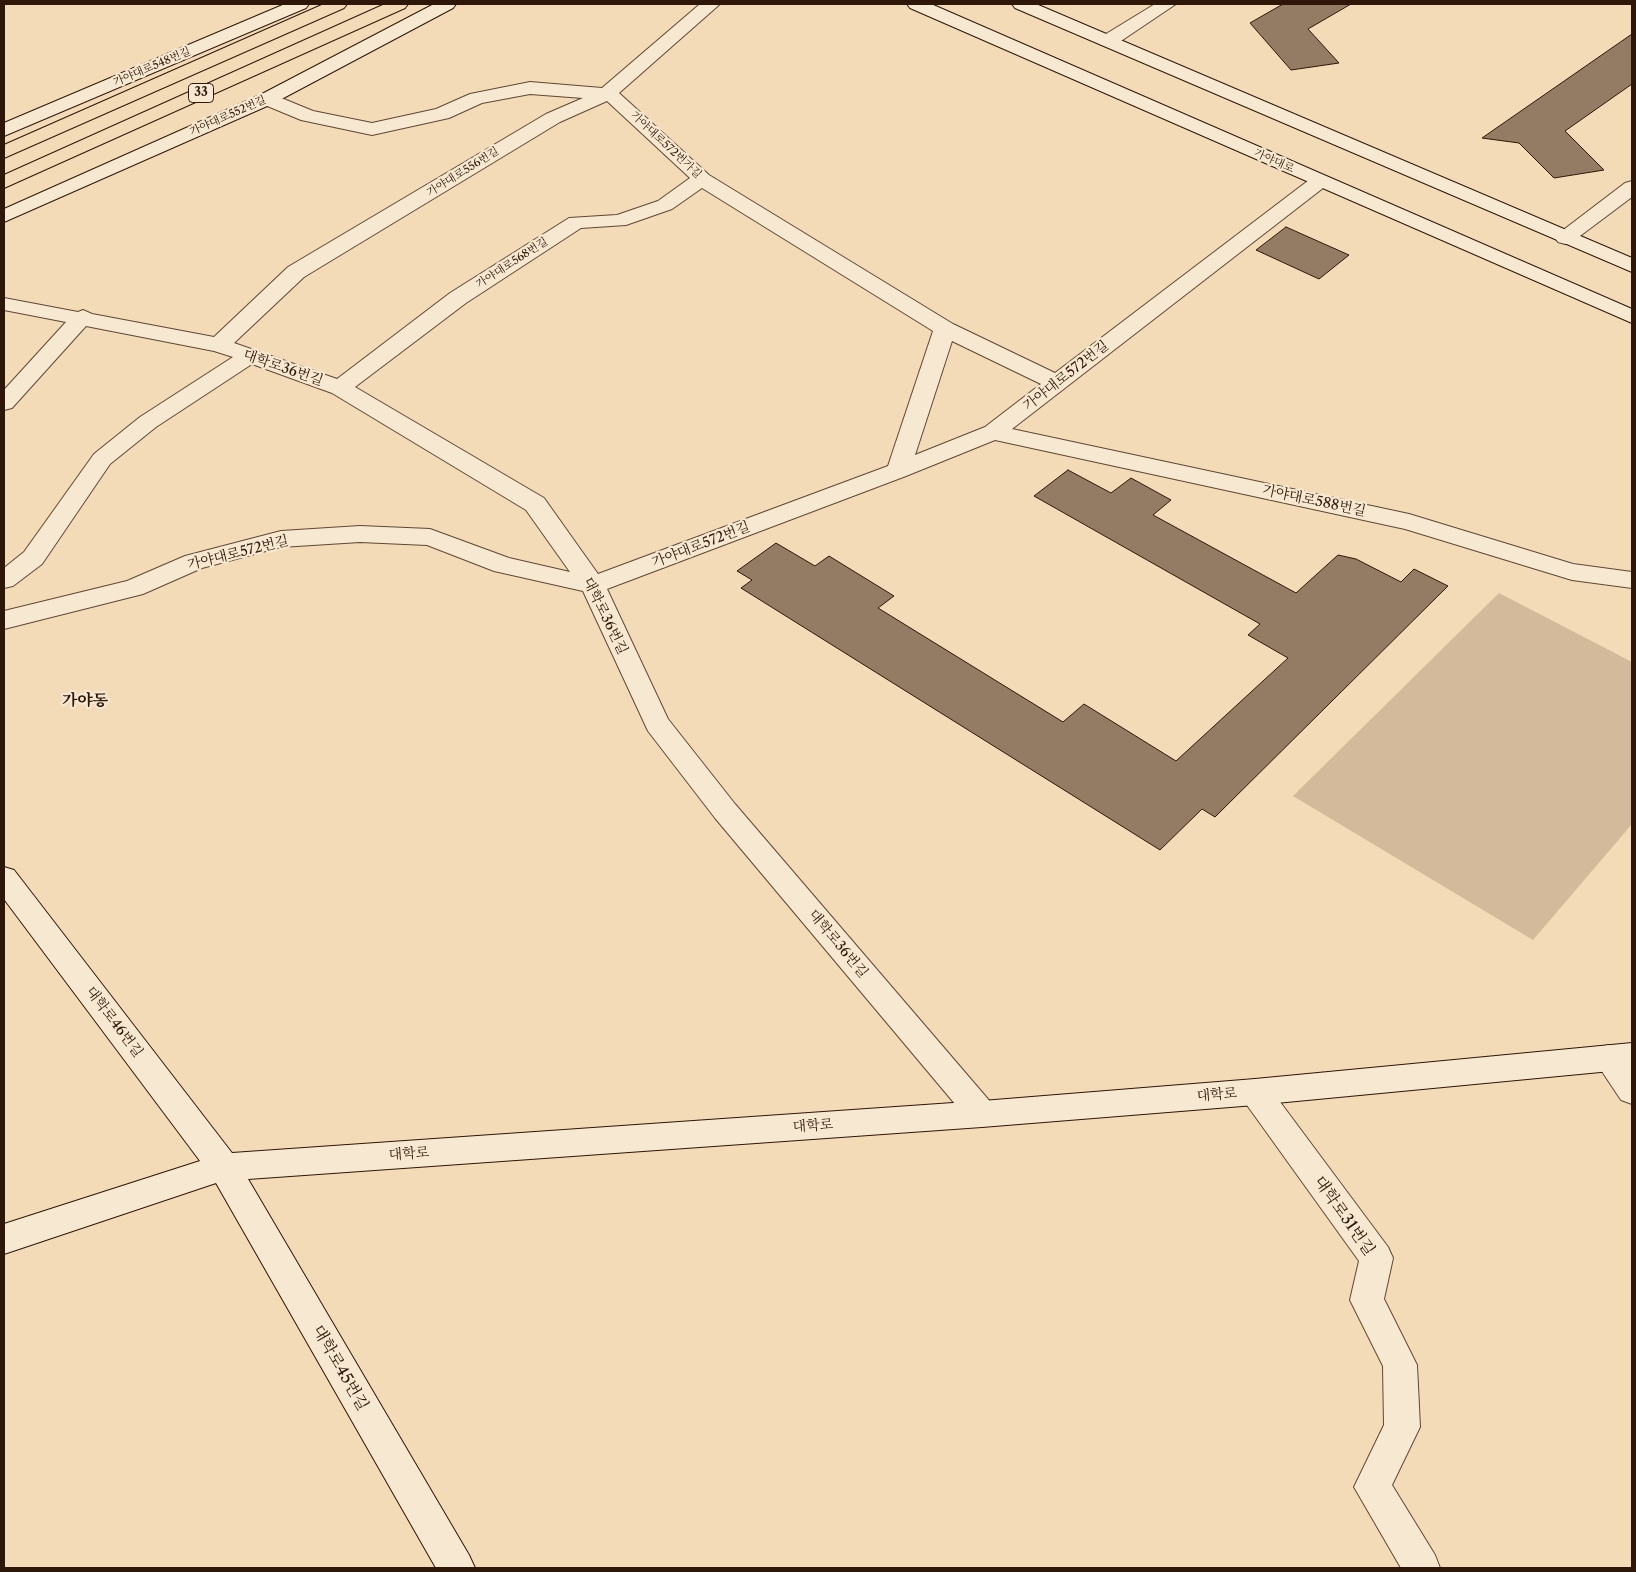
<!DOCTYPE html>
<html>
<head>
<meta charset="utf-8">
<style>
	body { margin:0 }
	#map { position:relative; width:1636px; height:1572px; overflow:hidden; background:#f3dbb8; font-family:"Libre Caslon Text",serif }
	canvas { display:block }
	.frame { position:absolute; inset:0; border:5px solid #2e1608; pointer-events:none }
</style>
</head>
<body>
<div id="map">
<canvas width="1636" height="1572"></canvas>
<div class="frame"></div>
</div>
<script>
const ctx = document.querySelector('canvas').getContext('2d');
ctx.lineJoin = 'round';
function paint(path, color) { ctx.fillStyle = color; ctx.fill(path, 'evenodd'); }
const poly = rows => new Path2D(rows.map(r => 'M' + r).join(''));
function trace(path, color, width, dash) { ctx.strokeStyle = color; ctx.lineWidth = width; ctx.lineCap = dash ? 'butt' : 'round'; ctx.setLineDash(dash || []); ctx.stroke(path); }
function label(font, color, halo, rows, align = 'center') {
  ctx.font = font + ' "Libre Caslon Text","Noto Serif KR",serif'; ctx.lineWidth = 4.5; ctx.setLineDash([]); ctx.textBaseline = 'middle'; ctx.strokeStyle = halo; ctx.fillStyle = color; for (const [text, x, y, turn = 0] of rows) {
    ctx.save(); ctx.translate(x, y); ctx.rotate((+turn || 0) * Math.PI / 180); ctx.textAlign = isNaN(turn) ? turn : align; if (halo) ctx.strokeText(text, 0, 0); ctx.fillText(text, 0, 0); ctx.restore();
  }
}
paint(poly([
	[1499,593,1632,662,1632,824,1533,940,1293,796]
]), '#d2ba9a');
const building = poly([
	[1283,4,1351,4,1308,29,1339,63,1291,70,1250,23,1283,4],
	[1632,34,1632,84,1565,131,1604,170,1554,178,1519,143,1482,138,1632,34],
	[1286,227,1349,255,1319,279,1256,250,1286,227],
	[1068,470,1111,493,1131,478,1171,500,1153,515,1296,593,1338,555,1356,559,1401,582,1414,569,1448,586,1215,817,1202,809,1160,850,741,588,752,580,737,571,776,543,815,566,829,556,894,596,878,608,1063,722,1084,704,1176,761,1288,658,1248,635,1260,624,1034,496,1068,470]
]);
paint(building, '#947c64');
trace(building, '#2e1608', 1);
const street = poly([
	[700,4,720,4,619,93,709,175,953,324,1055,373,1313,177,1320,175,1327,177,1330,181,1327,185,1012,429,1409,514,1573,564,1632,572,1632,588,1572,580,1405,529,995,440,906,476,607,589,668,719,735,804,993,1105,998,1114,993,1123,982,1127,971,1123,715,818,648,731,583,591,494,571,427,545,360,542,281,547,202,568,143,594,4,629,4,611,127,581,185,556,281,531,360,526,430,529,509,558,570,572,526,510,332,393,252,364,156,427,110,464,42,564,13,586,4,588,4,568,24,552,94,454,140,417,233,357,214,351,86,326,12,408,4,410,4,390,66,322,4,310,4,298,78,312,83,310,92,314,214,337,288,267,546,114,583,98,530,94,482,103,449,118,372,135,301,120,260,103,257,99,260,95,274,95,313,111,372,123,436,109,470,94,530,82,602,88,700,4],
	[607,101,690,178,658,201,617,215,569,218,450,293,337,379,234,343,304,277,560,122,607,101],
	[702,188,933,331,888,466,598,574,544,498,355,387,466,303,581,228,626,225,672,209,702,188],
	[952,341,1041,384,985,427,915,455,952,341],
	[1155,4,1176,4,1115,45,1101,45,1099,41,1101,37,1155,4],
	[1632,181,1632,197,1572,242,1565,244,1558,242,1555,238,1558,234,1625,183,1632,181],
	[1608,1045,1619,1049,1632,1067,1632,1104,1621,1100,1593,1058,1597,1049,1608,1045],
	[1255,1079,1266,1083,1388,1247,1393,1258,1384,1299,1417,1365,1420,1427,1392,1485,1435,1555,1440,1568,1401,1568,1354,1487,1384,1425,1383,1366,1350,1300,1359,1261,1244,1101,1239,1092,1244,1083,1255,1079]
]);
const secondary = poly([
	[285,4,309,4,306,8,4,136,4,123,285,4],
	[434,4,456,4,453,8,274,103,4,222,4,209,260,95,434,4],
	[907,4,931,4,1632,309,1632,323,910,8,907,4],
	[1012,4,1036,4,1632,258,1632,272,1015,8,1012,4],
	[4,867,14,870,232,1153,982,1101,1255,1079,1632,1043,1632,1069,1255,1105,982,1127,248,1179,469,1555,475,1568,436,1568,216,1183,4,1254,4,1224,200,1161,4,899,4,867]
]);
const highway = poly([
	[324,4,347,4,344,8,4,158,4,145,324,4],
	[385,4,408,4,405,8,4,188,4,175,385,4]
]);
trace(street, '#5f4734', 2);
trace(secondary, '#2e1608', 2);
trace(highway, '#2e1608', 2);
paint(street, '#f7e8d1');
paint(secondary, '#f7e8d1');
paint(highway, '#f3dbb8');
label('11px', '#2e1608', '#f7e8d1', [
	["가야대로548번길",152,67,-23],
	["가야대로552번길",228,116,-24],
	["가야대로572번가길",666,145,43],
	["가야대로",1274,161,24],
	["가야대로556번길",463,172,-32],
	["가야대로568번길",512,263,-33]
]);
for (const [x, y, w] of [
	[201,93,25]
]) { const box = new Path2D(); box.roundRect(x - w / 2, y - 9.5, w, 19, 4); ctx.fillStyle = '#f7e8d1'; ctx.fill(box); trace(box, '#2e1608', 1); }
label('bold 12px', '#2e1608', null, [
	["33",201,93]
]);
label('14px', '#2e1608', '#f7e8d1', [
	["대학로36번길",283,368,19],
	["가야대로572번길",1066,376,-38],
	["가야대로588번길",1314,501,12],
	["가야대로572번길",701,545,-21],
	["가야대로572번길",238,553,-14],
	["대학로36번길",605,616,64],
	["대학로36번길",838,944,50],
	["대학로46번길",114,1022,53],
	["대학로",1217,1095,-5],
	["대학로",813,1126,-4],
	["대학로",409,1154,-4]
]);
label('bold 16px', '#2e1608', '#f7e8d1', [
	["가야동",85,701]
]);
label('16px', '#2e1608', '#f7e8d1', [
	["대학로31번길",1344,1216,55],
	["대학로45번길",340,1368,60]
]);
</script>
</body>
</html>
